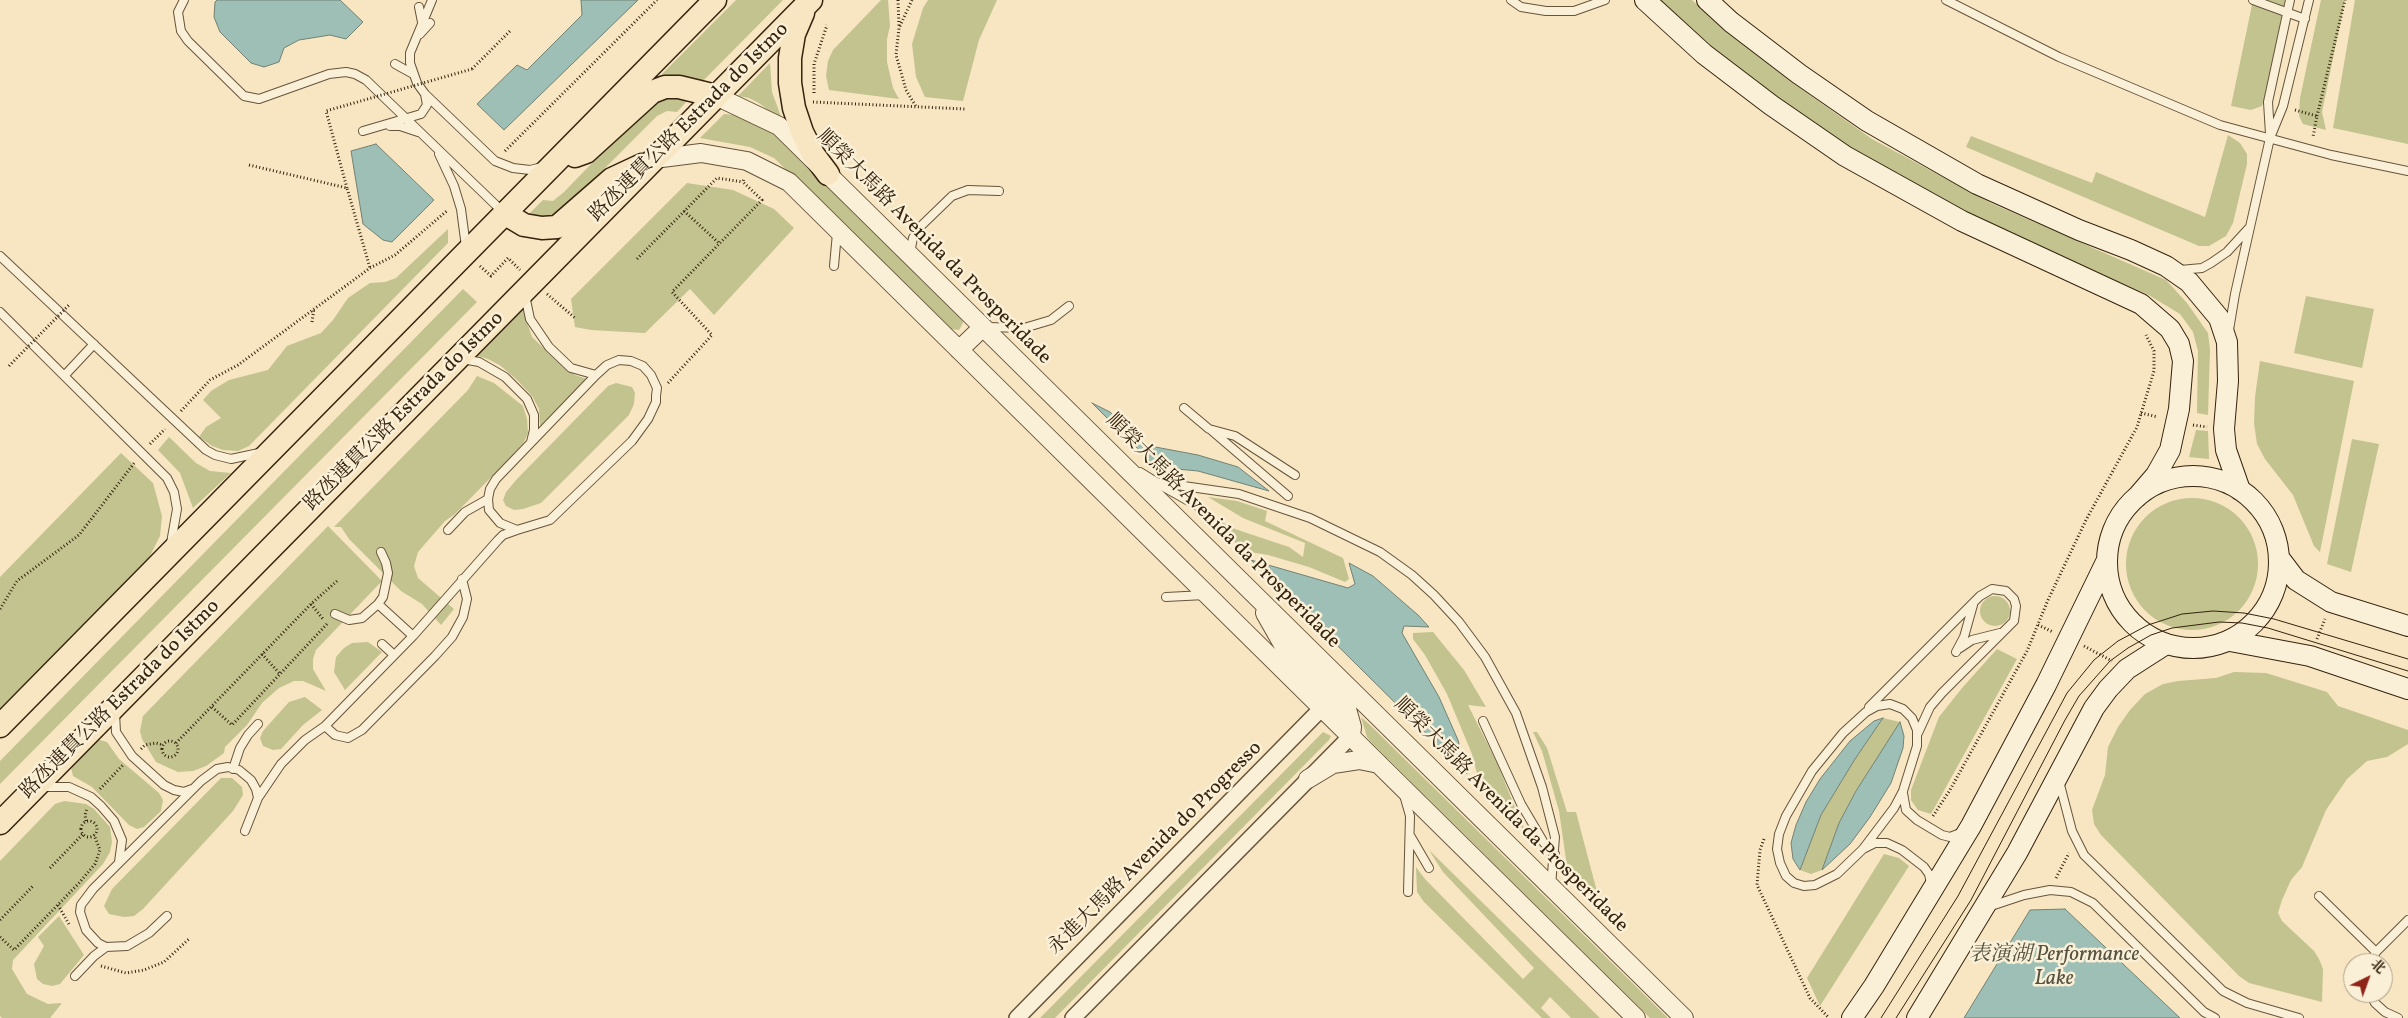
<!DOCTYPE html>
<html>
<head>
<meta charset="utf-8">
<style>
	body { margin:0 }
	#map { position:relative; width:2408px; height:1018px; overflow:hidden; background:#f7e6c1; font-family:Vollkorn,"Noto Serif SC",serif }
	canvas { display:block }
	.north { position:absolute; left:2343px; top:953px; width:50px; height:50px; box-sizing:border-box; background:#faefd7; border:1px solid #ab9d87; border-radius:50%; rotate:42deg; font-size:14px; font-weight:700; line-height:20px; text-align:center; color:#35230e }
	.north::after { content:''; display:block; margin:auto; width:18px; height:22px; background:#8f2418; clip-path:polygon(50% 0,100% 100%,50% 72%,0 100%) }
</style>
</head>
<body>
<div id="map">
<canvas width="2408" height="1018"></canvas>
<div class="north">北</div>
</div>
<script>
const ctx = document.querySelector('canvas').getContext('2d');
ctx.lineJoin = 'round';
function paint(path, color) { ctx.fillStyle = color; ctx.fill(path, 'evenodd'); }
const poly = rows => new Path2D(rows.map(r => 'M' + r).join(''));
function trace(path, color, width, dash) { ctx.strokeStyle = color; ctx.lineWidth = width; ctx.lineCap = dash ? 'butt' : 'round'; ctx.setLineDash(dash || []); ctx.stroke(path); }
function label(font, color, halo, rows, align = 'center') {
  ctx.font = font + ' Vollkorn,"Noto Serif SC",serif'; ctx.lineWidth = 5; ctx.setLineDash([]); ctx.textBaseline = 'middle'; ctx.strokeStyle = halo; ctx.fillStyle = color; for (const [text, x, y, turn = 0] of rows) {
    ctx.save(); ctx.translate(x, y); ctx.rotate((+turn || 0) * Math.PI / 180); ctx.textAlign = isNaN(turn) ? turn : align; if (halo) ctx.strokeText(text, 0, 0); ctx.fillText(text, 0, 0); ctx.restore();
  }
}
paint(poly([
	[736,0,783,0,695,89,662,78,662,74],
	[881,0,888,0,890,26,887,39,887,62,893,88,899,99,829,90,826,76,828,61,833,50],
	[928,0,997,0,979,40,963,101,925,97,916,77,912,44,923,8],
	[1658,0,1692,0,1723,29,1794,84,1872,139,1993,204,2166,280,2187,303,2208,333,2210,350,2208,415,2197,413,2198,351,2193,332,2180,314,2147,294,2017,240,1862,157,1781,103,1709,47],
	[2253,0,2285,0,2265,97,2262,106,2251,110,2231,106],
	[2321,0,2345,0,2322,112,2326,130,2303,124,2299,116,2300,98],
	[2355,0,2408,0,2408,144,2333,128],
	[770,63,772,92,783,122,759,103,749,98,738,96],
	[666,97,688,100,677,112,667,111,657,116,564,209,548,219,526,217,543,200,553,201,564,192,651,102],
	[724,114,738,115,761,125,777,135,962,319,963,323,959,330,950,329,774,158,750,147,700,138],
	[2228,135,2240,143,2247,154,2247,164,2233,223,2226,236,2209,246,2199,246,1966,147,1971,136,2092,183,2096,172,2205,217],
	[687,183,733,190,774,209,794,228,714,315,690,289,645,333,591,330,575,327,571,299],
	[448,229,448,243,249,446,238,451,223,450,212,446,199,437,206,427,221,418,203,400,211,391,229,380,268,370,287,346,321,333,333,320,348,298,370,283,385,282,396,278],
	[463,289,477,302,0,784,0,761],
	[2306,296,2374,309,2362,368,2294,353],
	[521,304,532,337,560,364,575,375,587,379,540,426,539,409,532,396,517,380,501,366,488,359,471,354],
	[2260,361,2354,381,2320,552,2314,546,2293,495,2265,459,2257,444,2254,423,2255,397],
	[477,376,494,383,523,406,527,419,528,433,524,442,511,457,455,514,445,521,418,552,414,566,418,578,454,609,441,625,422,604,401,591,349,539,341,527,334,527,468,390],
	[616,383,632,387,635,393,634,404,629,415,541,503,523,509,514,510,506,506,503,500,506,492,517,479,608,386],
	[2196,430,2208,431,2209,459,2189,457],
	[169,437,196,463,210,471,231,473,193,508,180,473,158,450],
	[2352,439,2379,444,2351,572,2327,564],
	[121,453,153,483,162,516,160,536,150,556,0,711,0,577],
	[1208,497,1237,501,1267,511,1265,521,1343,558,1349,579,1345,582,1309,567,1268,555,1244,551,1203,512,1235,529,1289,547,1303,557,1305,543,1243,518],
	'2126 564a66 66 0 1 1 132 0a66 66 0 1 1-132 0Z',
	[328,526,382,581,316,650,313,659,313,669,326,691,303,681,294,681,279,688,262,703,247,725,225,747,224,753,206,766,193,771,178,772,156,762,142,739,140,731,143,716],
	'1980 611a15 15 0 1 1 30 0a15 15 0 1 1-30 0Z',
	[1433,632,1464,670,1486,707,1468,705,1498,765,1520,820,1527,833,1480,786,1472,754,1447,694,1425,655,1413,639,1413,633],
	[368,642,382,652,345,690,334,672,336,657,344,648,352,643],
	[1997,649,2017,659,1931,814,1918,810,1911,800,1911,790,1939,717,1962,688],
	[2234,672,2266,673,2327,692,2338,706,2408,730,2408,744,2387,757,2367,761,2347,779,2326,810,2302,867,2291,880,2282,900,2278,913,2282,921,2314,951,2319,959,2323,969,2322,1002,2249,983,2239,976,2101,835,2094,824,2092,810,2105,775,2108,747,2118,727,2130,710,2145,694,2163,684,2178,681,2216,678],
	[305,697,322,710,303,725,281,749,273,750,263,746,260,738,263,731,289,702],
	[1361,717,1369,724,1668,1018,1650,1018,1371,742,1367,737],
	[1883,718,1900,722,1856,791,1839,823,1822,870,1811,874,1800,870,1821,815,1855,759],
	[1323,732,1331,736,1329,740,1055,1018,1040,1018],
	[1533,732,1537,732,1547,748,1567,812,1576,812,1600,903,1568,873,1559,811,1542,751],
	[96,739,107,742,119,759,159,793,163,800,161,811,144,827,137,829,129,825,92,787,73,776,71,767],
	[221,778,232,778,242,787,243,795,233,811,143,909,134,916,124,917,109,914,104,906,112,889],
	[64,801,86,804,94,809,110,827,112,842,110,852,103,864,13,960,12,969,27,994,48,1004,62,1003,50,1018,2,1018,0,1016,0,861,55,804],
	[1429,850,1600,1018,1571,1018,1550,997,1541,1008,1551,1018,1542,1018,1424,902,1417,892,1416,867,1425,879,1523,979,1534,968,1443,872],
	[1884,854,1899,858,1909,866,1820,1006,1807,978],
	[59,916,84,955,60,984,52,986,43,984,37,979,34,964,44,946,38,937]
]), '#c2c38f');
const water = poly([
	[217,0,340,0,363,22,346,39,330,35,299,40,284,48,279,62,264,67,251,63,220,32,214,17,215,2,217,0],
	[581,0,638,0,504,130,477,104,517,65,527,70,582,15,581,0],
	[376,144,434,200,392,242,383,240,363,224,351,151,376,144],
	[1092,403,1110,412,1137,438,1150,446,1198,455,1238,467,1269,491,1198,471,1156,467,1092,403],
	[1251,560,1348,588,1355,584,1349,563,1373,576,1418,615,1429,627,1404,626,1402,633,1439,697,1458,740,1467,774,1251,560],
	[1883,718,1855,759,1821,815,1800,870,1793,859,1791,843,1796,825,1806,802,1820,779,1850,741,1874,721,1883,718],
	[1900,722,1904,736,1903,748,1891,783,1870,817,1850,844,1822,870,1839,823,1856,791,1900,722],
	[2065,909,2180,1018,1964,1018,2030,910,2065,909]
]);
paint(water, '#9dbfb6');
trace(water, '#738173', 1);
const service = poly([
	[184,0,178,12,181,31,188,41,244,96,259,99,329,74,346,72,355,74,366,80,503,212],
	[432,0,410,53,410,63,417,83,425,94,495,161,513,168,530,170,542,167],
	[1511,0,1521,7,1546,11,1574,11,1605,0],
	[1946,0,2059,57,2220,125,2331,155,2408,171],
	[2253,0,2305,19],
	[419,7,422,22],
	[420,34,430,23],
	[395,64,413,74],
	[390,126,400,126,418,132],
	[363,131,421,114,427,105,425,94],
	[2270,134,2268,102,2290,0],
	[439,154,454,186,461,209,466,247],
	[910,253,913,238,921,226,952,196,968,190,999,191],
	[0,256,206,450,215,455,231,459,259,453],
	[834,266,837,233],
	[2180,270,2202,268,2211,263,2227,252,2250,227],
	[525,295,530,319,549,347,571,368,596,375],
	[0,312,167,478,174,492,177,509,171,543],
	[987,327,1024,328,1051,320,1069,306],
	[2229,330,2235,294,2270,138,2283,106,2309,0],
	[462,359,479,362,505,377,527,399,534,415,534,430,531,442],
	[619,360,631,361,643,366,651,375,657,388,656,396,656,402,648,419,632,441,550,520,517,530,500,523,489,510,488,499,490,489,496,479,596,375,607,365,619,360],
	[65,375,94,344],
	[1184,408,1209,429,1235,436,1295,475],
	[1211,430,1288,496],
	[1140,472,1156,482,1239,494,1310,518,1380,552,1412,575,1434,595,1459,622,1485,657,1516,713,1542,787,1555,837,1551,886],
	[1160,485,1201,508],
	[448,530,465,512,488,499],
	[1166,597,1205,595],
	[378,604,413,636],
	[335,614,349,620,362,618,378,604,383,597,388,573,386,563,381,552],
	[382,644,394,655],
	[1960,648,1972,640,2000,633],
	[1956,652,1964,637,1973,605],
	[1869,707,1980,596,1992,589,2006,591,2014,599,2016,606,2014,621,1942,693,1930,707,1918,733],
	[115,713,116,732,132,756,164,785,174,790,184,792,192,789],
	[1483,721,1521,804,1544,843,1555,854],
	[325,726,335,735,348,738,362,730,435,656,452,637,463,617,467,599,462,579],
	[233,769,240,748,248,735,258,724],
	[2059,781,2072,831,2084,855,2223,991,2247,1003,2299,1018],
	[43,787,69,787,91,797,101,806,114,821,122,840,119,862],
	[1903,793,1906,810,1917,820,1942,835,1950,837,1963,832],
	[1404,795,1410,816,1408,892],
	[258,798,281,764,305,740,325,726,413,636,498,540,503,535,517,530],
	[1411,837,1429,868],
	[1863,849,1894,808,1903,791,1917,746,1917,730,1912,718,1903,709,1890,704,1877,706,1866,712,1843,733,1812,771,1786,816,1779,834,1777,849,1780,863,1786,876,1794,883,1804,886,1815,885,1837,874,1863,849,1875,843,1887,843,1902,850,1924,867,1929,874,1931,884],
	[2319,896,2376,952],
	[1988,907,2024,895,2050,890,2071,892,2093,903,2204,1012,2215,1018],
	[167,916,149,933,127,946,106,947,98,943,86,930,80,912,81,905,93,889,201,781,217,769,228,767,239,770,251,780,256,789,258,798,245,831],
	[2370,963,2376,952,2408,920],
	[75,976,94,956,106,947],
	[2370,993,2375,1003,2385,1012,2398,1018]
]);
const minor = poly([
	[1017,1018,1322,708],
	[1073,1018,1351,736]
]);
const tertiary = poly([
	[716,96,779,126,1684,1018],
	[654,159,701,153,747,161,789,182,1636,1018],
	[959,350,983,327],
	[1265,613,1286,650,1347,709,1352,727,1351,736],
	[1308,779,1333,764,1359,760,1379,764]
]);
const secondary = poly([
	[1645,0,1704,54,1771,105,1845,156,1962,221,2141,304,2170,329,2179,344,2183,361,2179,409,2170,450,2156,475,2137,497],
	[1707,0,1731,22,1799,74,1867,121,1977,184,2079,230,2131,250,2166,266,2189,282,2219,318,2227,342,2228,381,2224,429,2226,450,2240,490],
	'2107 562a86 86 0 1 1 172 0a86 86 0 1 1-172 0Z',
	[2280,559,2296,580,2331,602,2408,626],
	[2230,641,2310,656,2408,689],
	[1852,1018,1874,986,1971,826,2046,685,2107,560],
	[1917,1018,2017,853,2094,708,2108,689,2127,669,2166,644]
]);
const primary = poly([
	[803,13,794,34,790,58,790,83,794,108,802,132,813,154,828,174],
	[575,156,586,152,652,92,665,87,679,87,716,96],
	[504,213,524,225,542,228,557,227,612,179,642,165],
	[0,726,715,0],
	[0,823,811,0]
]);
trace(service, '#66543b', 10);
trace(minor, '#66543b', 18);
trace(tertiary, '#66543b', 20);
trace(secondary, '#35230e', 22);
trace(primary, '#35230e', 25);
trace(poly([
	[898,0,899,27],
	[912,0,899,28,896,55,906,90,917,108],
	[472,69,511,30],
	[814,93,814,64,827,25],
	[813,102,965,109],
	[2295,110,2317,116,2313,137],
	[2317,116,2345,0],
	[505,151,657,0],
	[249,165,347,188,370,268],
	[684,211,720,244],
	[637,259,717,178,743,182],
	[480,266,491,276,508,258,520,270],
	[547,294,575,318],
	[312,322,314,308],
	[668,383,712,335,672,292,762,200,743,182,744,178],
	[181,411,210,380,238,365,370,268,395,255,448,210],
	[2141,413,2158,417],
	[2193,425,2207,427],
	[150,444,165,429],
	[311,604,323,619],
	[0,609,17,581,79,535,135,462],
	[2038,625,2053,632],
	[2317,639,2325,619],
	[2084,646,2112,661],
	[262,654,280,674],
	[212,707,232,725,327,624],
	'162 749a8 8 0 1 1 16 0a8 8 0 1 1-16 0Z',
	[176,743,311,604,337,581],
	[141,749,145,745,156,743,163,745],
	[100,789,123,765],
	[1933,816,1950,790,2027,651,2048,600,2086,520,2137,427,2154,371,2154,351,2146,335],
	[86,821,85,815,87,808],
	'81 829a8 8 0 1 1 16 0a8 8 0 1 1-16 0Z',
	[1764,839,1760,850,1757,885,1810,998,1829,1018],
	[50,868,83,834],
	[2056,878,2069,853],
	[58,905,70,926],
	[0,920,34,885],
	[0,937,14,950,79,883,95,864,100,850,94,835],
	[101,966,126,973,144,970,164,962,190,938]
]), '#35230e', 3, [1, 2.5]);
trace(service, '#faefd7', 8);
trace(minor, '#faefd7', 15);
trace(tertiary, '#faefd7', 18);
trace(secondary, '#faefd7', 20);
trace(primary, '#f7e6c1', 22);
trace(poly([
	[1881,1018,1958,896,2067,693,2094,660,2118,641,2148,625,2182,614,2213,611,2244,613,2274,619,2408,659],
	[1896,1018,1971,900,2065,720,2079,696,2110,661,2128,648,2151,635,2172,628,2219,622,2242,623,2268,628,2408,671]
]), '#35230e', 1);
trace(poly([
	[347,188,326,111,472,69],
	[9,366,70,304]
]), '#35230e', 3, [1, 2.5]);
label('20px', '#35230e', '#faefd7', [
	["路氹連貫公路 Estrada do Istmo",690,123,-45],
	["順榮大馬路 Avenida da Prosperidade",933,248,45],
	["路氹連貫公路 Estrada do Istmo",405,412,-45],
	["順榮大馬路 Avenida da Prosperidade",1222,532,45],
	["路氹連貫公路 Estrada do Istmo",121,700,-45],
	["順榮大馬路 Avenida da Prosperidade",1510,816,45],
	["永進大馬路 Avenida do Progresso",1156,849,-45]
]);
label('italic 21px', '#545240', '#faefd7', [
	["表演湖 Performance",2054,956],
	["Lake",2054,980]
]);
</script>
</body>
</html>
